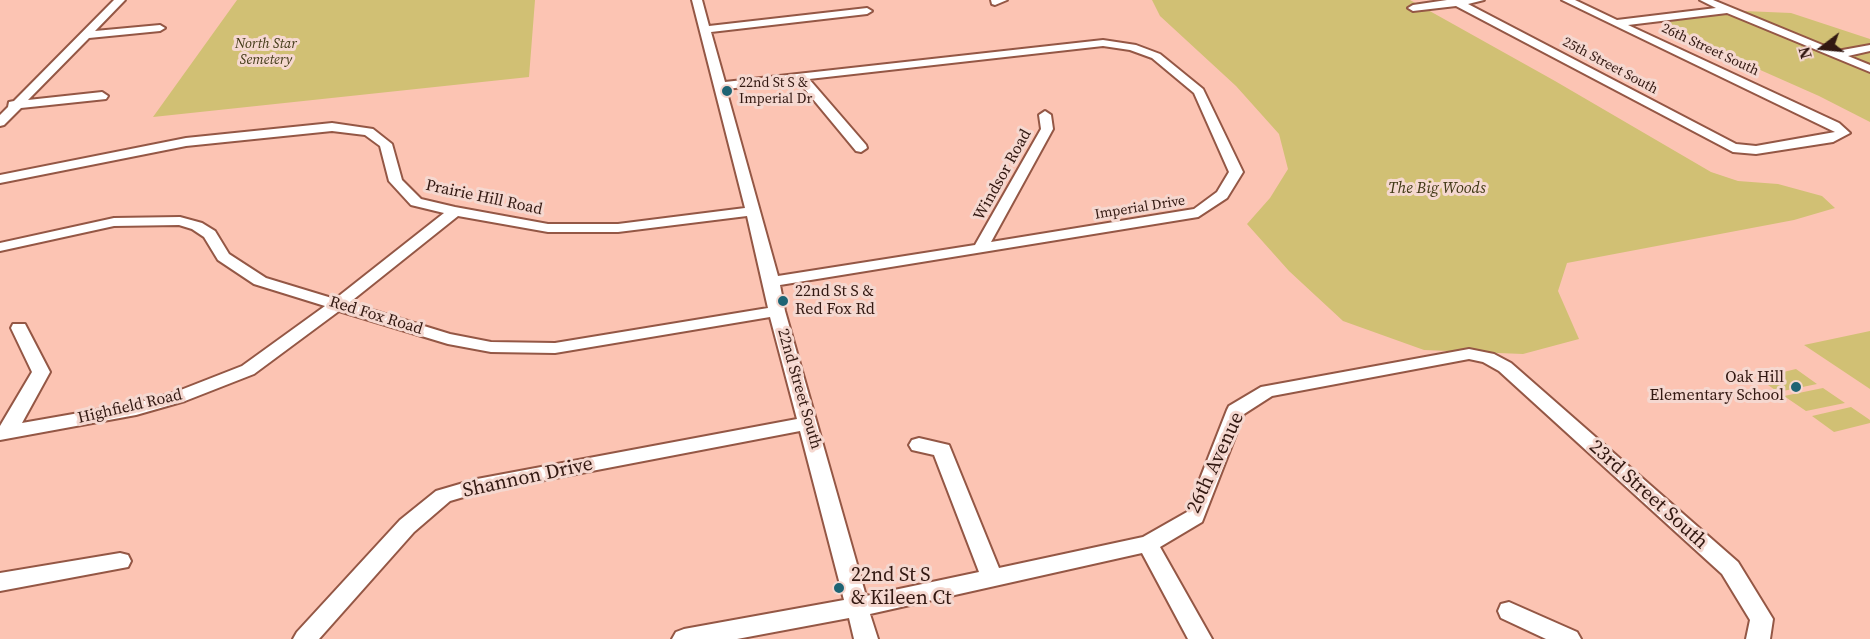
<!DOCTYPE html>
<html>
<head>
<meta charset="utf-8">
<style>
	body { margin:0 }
	#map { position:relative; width:1870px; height:639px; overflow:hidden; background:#fcc4b3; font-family:"Source Serif 4",serif }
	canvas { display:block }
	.north { position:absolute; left:1792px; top:18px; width:60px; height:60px; -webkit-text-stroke:4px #f5d8d0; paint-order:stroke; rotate:254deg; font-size:16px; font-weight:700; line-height:24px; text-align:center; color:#321811 }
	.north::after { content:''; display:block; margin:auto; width:21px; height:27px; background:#321811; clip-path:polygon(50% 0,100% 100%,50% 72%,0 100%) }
</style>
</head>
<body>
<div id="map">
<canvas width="1870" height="639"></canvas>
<div class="north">N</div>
</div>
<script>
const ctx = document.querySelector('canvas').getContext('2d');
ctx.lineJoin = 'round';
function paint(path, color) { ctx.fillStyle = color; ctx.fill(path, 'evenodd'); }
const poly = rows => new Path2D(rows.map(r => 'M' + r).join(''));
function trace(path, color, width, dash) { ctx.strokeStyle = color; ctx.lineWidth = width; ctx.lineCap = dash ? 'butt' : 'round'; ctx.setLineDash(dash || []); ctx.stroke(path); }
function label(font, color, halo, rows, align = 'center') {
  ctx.font = font + ' "Source Serif 4",serif'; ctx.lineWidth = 6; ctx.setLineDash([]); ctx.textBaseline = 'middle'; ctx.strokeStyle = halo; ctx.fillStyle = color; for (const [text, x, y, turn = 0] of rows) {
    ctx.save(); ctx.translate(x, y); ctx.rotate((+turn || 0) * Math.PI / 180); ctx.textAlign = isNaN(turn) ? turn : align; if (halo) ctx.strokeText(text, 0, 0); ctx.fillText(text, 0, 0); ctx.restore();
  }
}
paint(poly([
	[237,0,535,0,529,77,153,117],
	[1152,0,1410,0,1555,81,1711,172,1738,181,1778,184,1822,196,1835,208,1794,220,1567,263,1558,291,1579,339,1523,354,1424,350,1343,321,1289,271,1247,224,1270,198,1288,169,1279,134,1236,86,1160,16],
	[1744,11,1791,13,1870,39,1870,122,1819,96,1706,46,1668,22],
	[1870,331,1870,389,1804,345],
	[1796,369,1817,384,1778,392,1758,378],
	[1823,388,1845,403,1806,411,1784,396],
	[1851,407,1870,420,1870,423,1834,432,1812,416]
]), '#d1c074');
const minor = poly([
	[114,0,125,0,95,31,160,25,165,28,160,31,89,38,28,100,102,92,108,96,106,99,21,108,4,125,0,126,0,115,8,107,9,102,14,101,114,0],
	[692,0,702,0,709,26,867,8,872,11,867,14,711,32,725,82,1103,40,1136,45,1160,54,1203,89,1243,172,1227,198,1198,217,780,285,785,311,866,596,979,572,934,455,912,450,909,445,912,440,919,438,949,445,999,568,1143,537,1187,512,1227,410,1229,406,1261,387,1469,349,1494,354,1511,363,1738,562,1773,619,1770,639,1746,639,1750,620,1722,574,1499,371,1483,362,1469,359,1272,396,1244,414,1202,522,1160,547,1212,639,1188,639,1142,553,870,614,878,639,854,639,849,618,737,639,672,639,676,632,684,629,844,600,800,431,477,493,450,501,414,532,319,639,293,639,297,632,400,520,436,491,477,479,797,419,770,317,555,353,491,352,448,344,339,311,254,374,185,401,136,415,0,440,0,426,32,372,11,328,13,324,25,324,50,372,22,423,136,403,173,393,242,366,325,306,254,284,218,260,204,237,192,229,179,225,114,226,0,251,0,243,114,218,180,217,202,223,215,231,229,254,266,278,335,299,444,213,411,205,389,181,380,146,365,135,332,131,186,146,0,183,0,175,186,138,332,123,373,129,392,144,402,180,421,199,455,207,548,224,618,224,745,208,692,0],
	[1103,46,1130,50,1152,58,1194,93,1229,172,1217,192,1194,209,991,242,1053,129,1051,115,1045,111,1039,115,1041,129,975,245,778,276,726,89,798,81,856,151,861,152,867,148,866,145,809,79,1103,46],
	[458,216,548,232,618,232,747,216,768,308,555,343,491,342,450,334,349,303,458,216],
	[991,0,1007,0,995,5,992,4,991,0],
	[1447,0,1484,0,1468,4,1736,144,1756,146,1835,132,1562,0,1575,0,1617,20,1716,8,1700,0,1713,0,1837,51,1870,45,1870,51,1848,56,1870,65,1870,72,1727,13,1628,25,1839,123,1850,133,1833,142,1756,154,1733,152,1456,6,1413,11,1408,8,1413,5,1447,0],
	[120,553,128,555,131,561,128,567,0,591,0,573,120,553],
	[1509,602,1577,632,1581,639,1546,639,1501,618,1498,611,1501,604,1509,602]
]);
trace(minor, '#945745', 4);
paint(minor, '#fff');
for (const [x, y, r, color] of [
	[727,91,6,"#1e6474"],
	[783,301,6,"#1e6474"],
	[1796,387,6,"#1e6474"],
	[839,588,6,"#1e6474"]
]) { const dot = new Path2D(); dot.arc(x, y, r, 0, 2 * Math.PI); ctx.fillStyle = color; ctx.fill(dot); trace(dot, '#f5d8d0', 2); }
label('italic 14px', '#413916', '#f5d8d0', [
	["North Star",266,44],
	["Semetery",266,60]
]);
label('14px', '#321811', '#f5d8d0', [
	["26th Street South",1710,50,25],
	["25th Street South",1610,66,28],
	["Imperial Drive",1140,208,-9]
]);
label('14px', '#321811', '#f5d8d0', [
	["22nd St S &",739,83],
	["Imperial Dr",739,99]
], 'left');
label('16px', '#321811', '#f5d8d0', [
	["Windsor Road",1003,175,-61],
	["Prairie Hill Road",484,198,12],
	["Red Fox Road",376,316,17],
	["22nd Street South",799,389,74],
	["Highfield Road",130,407,-13]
]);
label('italic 16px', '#413916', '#f5d8d0', [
	["The Big Woods",1437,189]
]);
label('16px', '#321811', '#f5d8d0', [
	["22nd St S &",795,292],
	["Red Fox Rd",795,310],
	["Oak Hill",1784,378,"right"],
	["Elementary School",1784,396,"right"]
], 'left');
label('20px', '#321811', '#f5d8d0', [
	["26th Avenue",1216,463,-65],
	["Shannon Drive",528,478,-12],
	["23rd Street South",1648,495,42]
]);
label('20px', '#321811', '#f5d8d0', [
	["22nd St S",851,576],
	["& Kileen Ct",851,599]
], 'left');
</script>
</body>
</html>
